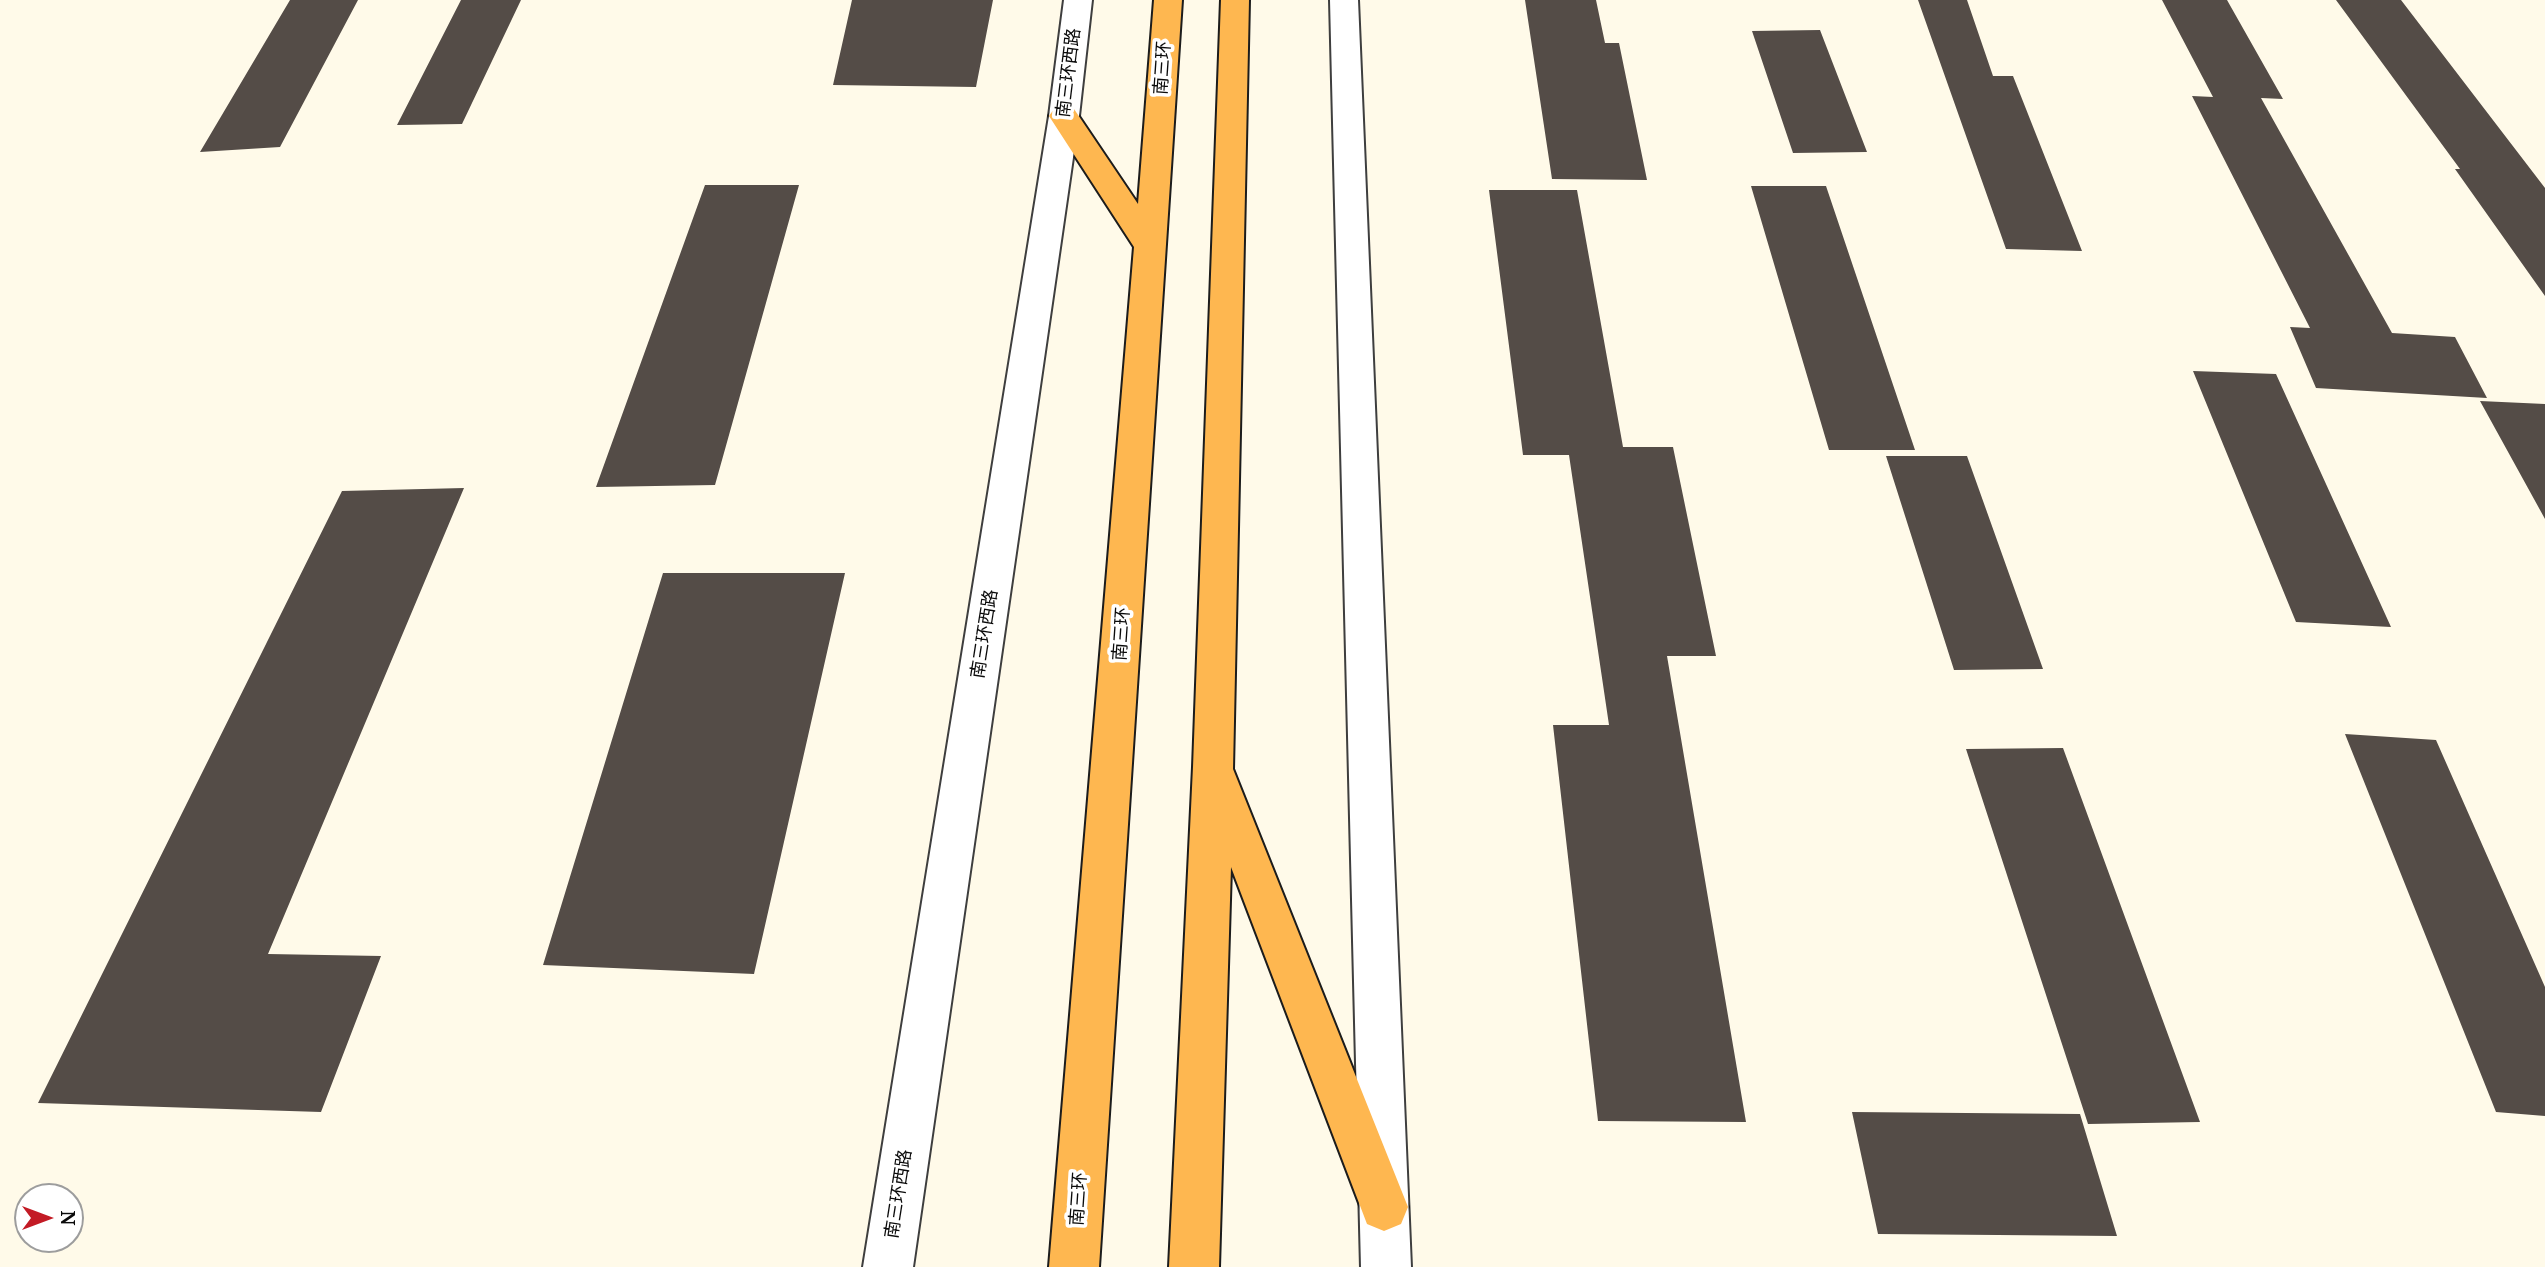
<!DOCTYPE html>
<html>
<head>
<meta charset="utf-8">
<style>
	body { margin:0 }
	#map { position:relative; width:2545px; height:1267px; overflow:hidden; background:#fffae9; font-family:"Noto Serif",serif }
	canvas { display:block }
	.north { position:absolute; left:14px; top:1183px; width:70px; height:70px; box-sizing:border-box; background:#fff; border:2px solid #9d9d9d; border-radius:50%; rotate:90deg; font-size:19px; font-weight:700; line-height:28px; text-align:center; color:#0b0b0b }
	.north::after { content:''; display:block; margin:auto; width:24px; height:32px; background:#c31b25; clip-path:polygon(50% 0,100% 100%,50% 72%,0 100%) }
</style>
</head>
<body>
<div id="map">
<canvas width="2545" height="1267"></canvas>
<div class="north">N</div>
</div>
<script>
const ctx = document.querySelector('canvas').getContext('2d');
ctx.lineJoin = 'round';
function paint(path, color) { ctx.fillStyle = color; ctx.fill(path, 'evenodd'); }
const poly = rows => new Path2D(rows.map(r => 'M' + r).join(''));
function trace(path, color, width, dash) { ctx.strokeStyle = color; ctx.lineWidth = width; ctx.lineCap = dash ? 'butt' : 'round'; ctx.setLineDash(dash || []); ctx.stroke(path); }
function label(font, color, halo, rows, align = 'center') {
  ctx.font = font + ' "Noto Serif","Noto Sans SC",serif'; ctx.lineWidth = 7; ctx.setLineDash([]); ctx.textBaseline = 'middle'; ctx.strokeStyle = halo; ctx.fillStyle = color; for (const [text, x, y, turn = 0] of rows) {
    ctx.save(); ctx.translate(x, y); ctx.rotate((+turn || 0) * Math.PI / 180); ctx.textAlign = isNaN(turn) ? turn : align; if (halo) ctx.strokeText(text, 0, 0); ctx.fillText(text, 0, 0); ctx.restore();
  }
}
paint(poly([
	[290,0,358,0,280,147,200,152],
	[461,0,521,0,462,124,397,125],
	[852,0,993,0,976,87,833,85],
	[1525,0,1596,0,1605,43,1619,43,1647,180,1552,179],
	[1918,0,1967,0,1993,76,2013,76,2082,251,2006,249],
	[2162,0,2227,0,2283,99,2261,98,2392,333,2455,337,2487,398,2316,388,2290,327,2310,328,2192,96,2213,97],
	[2336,0,2401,0,2545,188,2545,296,2455,169,2460,169],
	[1820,30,1867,152,1793,153,1752,31],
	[705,185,799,185,715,485,596,487],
	[1751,186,1826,186,1915,450,1829,450],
	[1489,190,1577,190,1623,447,1673,447,1716,656,1667,656,1746,1122,1598,1121,1553,725,1609,725,1569,455,1523,455],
	[2193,371,2276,374,2391,627,2296,622],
	[2480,401,2545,404,2545,519],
	[1886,456,1967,456,2043,669,1954,670],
	[464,488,268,954,381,956,321,1112,38,1103,342,491],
	[663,573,845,573,754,974,543,965],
	[2345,734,2436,740,2545,987,2545,1116,2496,1112],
	[2063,748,2200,1122,2088,1124,1966,749],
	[1852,1112,2080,1114,2117,1236,1878,1234]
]), '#544c47');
const tertiary = poly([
	[1064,0,1092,0,1079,116,913,1267,863,1267,1049,116,1064,0],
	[1330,0,1358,0,1411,1267,1361,1267,1330,0]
]);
const trunk = poly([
	[1154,0,1182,0,1099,1267,1049,1267,1134,247,1049,116,1054,109,1064,107,1074,109,1138,204,1154,0],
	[1221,0,1249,0,1233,769,1408,1207,1401,1224,1384,1231,1367,1224,1231,867,1219,1267,1169,1267,1193,767,1221,0]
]);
trace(tertiary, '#3e3e3e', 4);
trace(trunk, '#1c1c1c', 4);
paint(tertiary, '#fff');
paint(trunk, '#feb750');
label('18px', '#0b0b0b', '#fff', [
	["南三环",1163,68,-86],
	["南三环西路",1069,73,-83],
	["南三环西路",985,634,-81],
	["南三环",1122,634,-86],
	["南三环西路",899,1194,-81],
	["南三环",1079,1199,-86]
]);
</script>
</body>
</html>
